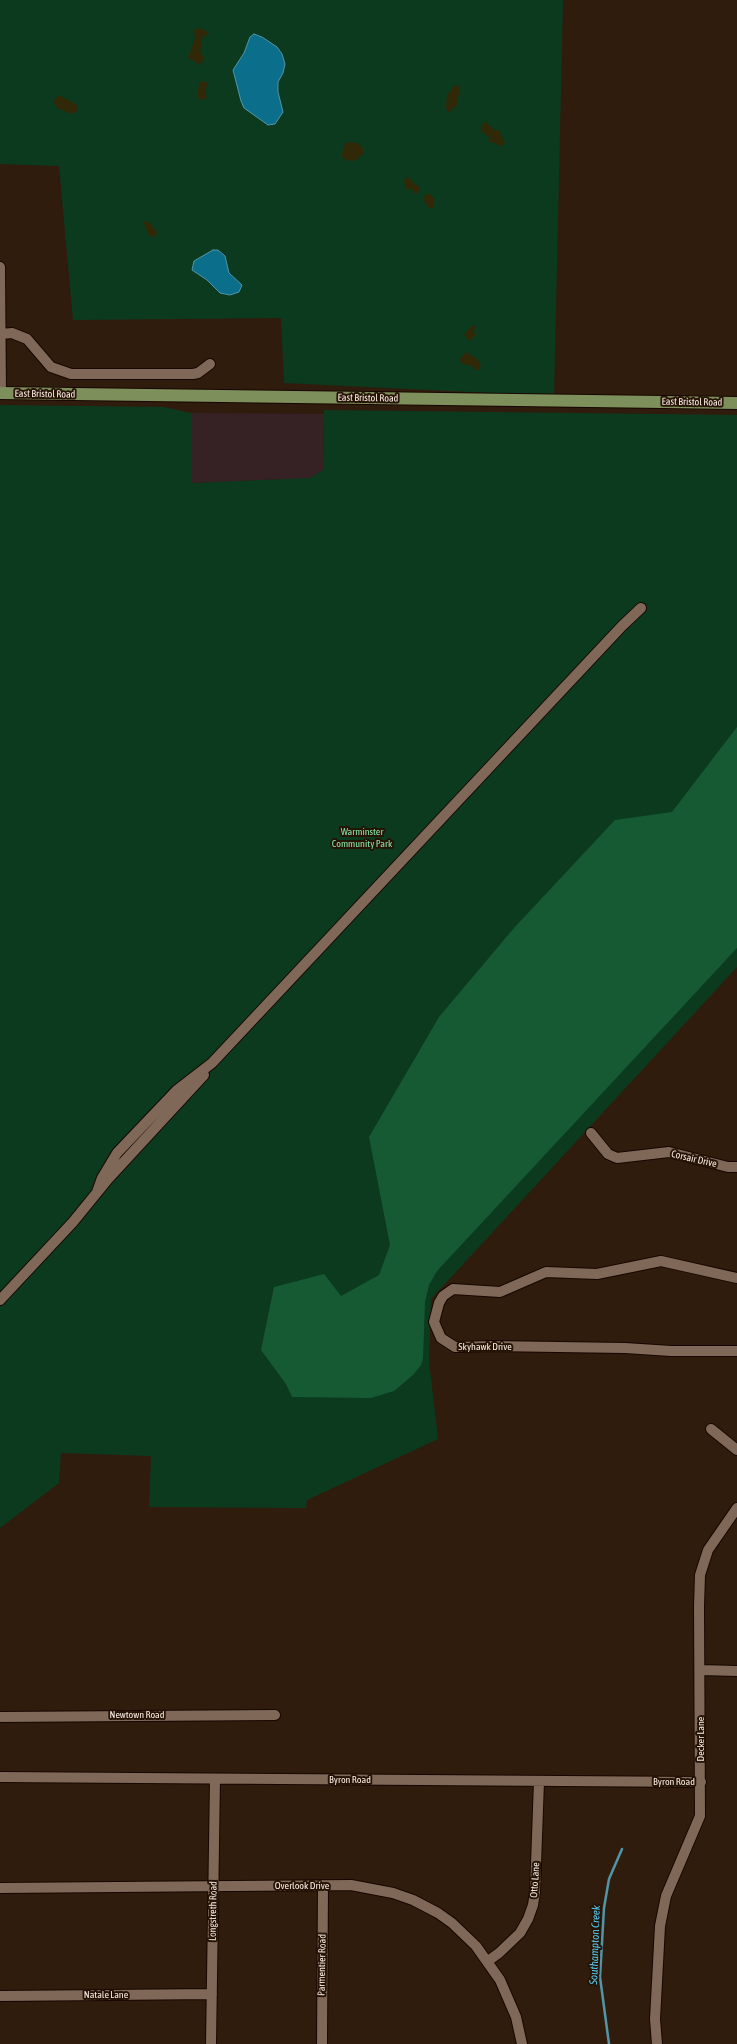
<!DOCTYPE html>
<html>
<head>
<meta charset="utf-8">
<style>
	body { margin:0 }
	canvas { display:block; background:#2f1c0d }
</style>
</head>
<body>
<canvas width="737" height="2044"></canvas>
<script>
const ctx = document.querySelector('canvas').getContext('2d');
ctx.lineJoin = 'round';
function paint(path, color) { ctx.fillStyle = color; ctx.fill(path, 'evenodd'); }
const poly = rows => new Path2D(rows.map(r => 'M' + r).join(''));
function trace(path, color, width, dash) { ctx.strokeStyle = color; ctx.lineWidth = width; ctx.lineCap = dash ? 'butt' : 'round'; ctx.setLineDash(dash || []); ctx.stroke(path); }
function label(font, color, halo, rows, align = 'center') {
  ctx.font = font + ' "Asap Condensed",sans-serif'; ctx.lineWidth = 4; ctx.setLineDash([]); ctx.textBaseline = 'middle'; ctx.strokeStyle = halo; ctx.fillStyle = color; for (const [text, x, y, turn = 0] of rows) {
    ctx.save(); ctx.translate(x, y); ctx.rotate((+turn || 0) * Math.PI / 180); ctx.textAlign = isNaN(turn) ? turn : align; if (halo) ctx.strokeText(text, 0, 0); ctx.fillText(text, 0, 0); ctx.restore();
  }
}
paint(poly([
	[191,413,324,414,323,470,310,478,190,483]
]), '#362225');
paint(poly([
	[0,0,563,0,554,396,284,383,281,318,73,320,59,166,0,164],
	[0,405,164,407,191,413,191,483,310,478,323,470,324,410,737,415,737,967,431,1299,429,1361,438,1439,307,1500,306,1508,149,1507,151,1456,61,1453,59,1483,0,1528]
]), '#0b3a1f');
paint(poly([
	[737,727,737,948,437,1271,429,1285,425,1302,423,1358,421,1365,413,1375,394,1391,371,1398,292,1397,286,1384,261,1350,274,1287,324,1274,341,1296,379,1275,390,1245,369,1137,439,1017,514,928,615,820,672,812]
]), '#165a34');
paint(poly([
	[198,28,205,30,209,34,201,38,202,45,200,51,204,58,201,65,188,58,195,38,194,30],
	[203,81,208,83,205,91,207,98,202,100,198,98,198,90,200,82],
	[455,85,460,87,460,93,458,98,458,104,450,112,447,111,446,107,447,95],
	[59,95,77,105,77,111,71,114,57,108,53,101],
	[486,122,494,130,500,130,501,137,505,142,503,146,500,146,495,143,490,142,489,137,482,132,481,125],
	[348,142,358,143,363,148,363,154,355,161,345,160,341,156,345,144],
	[407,177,410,178,414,184,420,187,418,193,415,194,412,189,408,190,406,188,404,181],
	[426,194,430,194,435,200,433,208,429,208,423,200],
	[145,221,148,221,157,232,156,236,151,237,148,234,144,224],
	[473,325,476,327,473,332,476,335,469,341,464,334],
	[466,352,477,359,481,365,479,370,476,370,472,366,461,363,460,359]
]), '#302807');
const water = poly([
	[254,34,262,37,277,47,282,54,285,64,283,73,278,82,278,92,283,112,275,124,268,125,244,108,241,101,233,70,244,53,250,37,254,34],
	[213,250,218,250,225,256,229,273,242,285,239,292,230,295,220,293,207,280,192,270,194,261,213,250]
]);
paint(water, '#0b6f8c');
trace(water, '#5394a6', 1);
trace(poly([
	[609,2044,600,1977,604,1908,609,1879,622,1849]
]), '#5394a6', 2.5);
const minor = poly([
	[0,267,1,393],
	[1,334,12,333,27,339,51,367,71,374,193,374,198,373,210,364],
	[591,1133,608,1154,617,1158,669,1152,728,1167,737,1167],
	[97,1192,102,1178,117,1153,177,1090,212,1063,622,626,641,608],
	[737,1278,661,1261,597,1274,546,1272,500,1292,453,1289,443,1296,439,1303,434,1322,441,1338,455,1347,491,1346,625,1348,671,1351,737,1351],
	[0,1300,73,1222,108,1179,204,1075],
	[711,1429,737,1450],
	[700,1670,737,1671],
	[0,1717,275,1715],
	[0,1777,701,1782],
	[0,1888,351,1885,393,1893,413,1900,438,1913,452,1923,476,1946,500,1980,516,2017,522,2044],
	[488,1961,499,1953,520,1933,528,1919,533,1905,535,1892,539,1781],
	[0,1996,212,1994],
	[211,2044,215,1779],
	[322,2044,323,1885],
	[657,2044,655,2019,660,1926,666,1896,700,1816,699,1606,700,1575,708,1550,737,1508]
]);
const major = poly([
	[0,393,737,403]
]);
trace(minor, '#170600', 12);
trace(major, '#170600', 14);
trace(minor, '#7f6857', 10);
trace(major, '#7d905b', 12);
label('10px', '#faece3', '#251305', [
	["East Bristol Road",45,394,1],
	["East Bristol Road",368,398,1],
	["East Bristol Road",692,402,1],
	["Corsair Drive",694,1159,13],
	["Skyhawk Drive",485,1347],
	["Newtown Road",137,1715],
	["Decker Lane",701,1739,-90],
	["Byron Road",350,1780],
	["Byron Road",674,1782],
	["Otto Lane",535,1880,-86],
	["Overlook Drive",302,1886],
	["Longstreth Road",213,1911,-89],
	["Parmentier Road",322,1965,-89],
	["Natale Lane",106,1995]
]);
label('10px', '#89e5a8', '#251305', [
	["Warminster",362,832],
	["Community Park",362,844]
]);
label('italic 11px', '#56d0fb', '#251305', [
	["Southampton Creek",595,1945,-88]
]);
</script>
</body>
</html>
